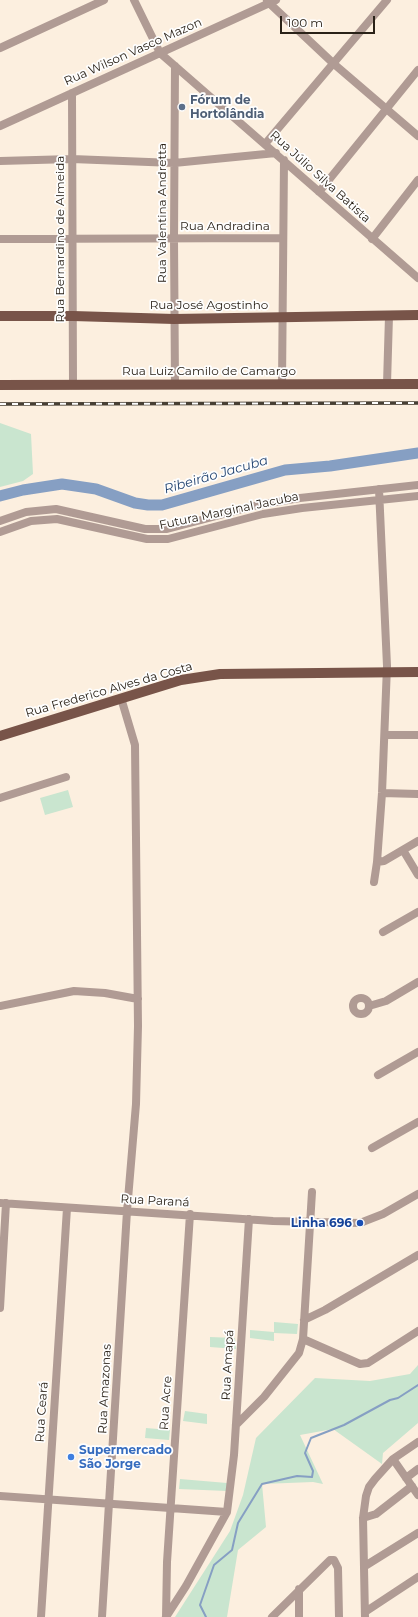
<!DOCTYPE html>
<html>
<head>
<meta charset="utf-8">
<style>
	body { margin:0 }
	#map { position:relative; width:418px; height:1617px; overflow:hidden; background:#fcefdf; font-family:Montserrat,sans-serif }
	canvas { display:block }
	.scale { position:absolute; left:280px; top:16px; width:95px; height:18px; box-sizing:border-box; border:2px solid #2a2218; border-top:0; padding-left:5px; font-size:12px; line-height:14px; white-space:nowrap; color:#2a2218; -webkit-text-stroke:3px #fefefe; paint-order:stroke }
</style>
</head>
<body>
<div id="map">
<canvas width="418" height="1617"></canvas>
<div class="scale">100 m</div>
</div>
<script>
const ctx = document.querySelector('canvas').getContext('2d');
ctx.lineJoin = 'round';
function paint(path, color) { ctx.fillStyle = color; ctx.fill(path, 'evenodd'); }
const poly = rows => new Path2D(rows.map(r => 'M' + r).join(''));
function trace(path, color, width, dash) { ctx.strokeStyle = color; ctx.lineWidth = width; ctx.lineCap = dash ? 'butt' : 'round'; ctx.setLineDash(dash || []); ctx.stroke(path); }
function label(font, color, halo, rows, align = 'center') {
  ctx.font = font + ' Montserrat,sans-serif'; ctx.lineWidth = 3.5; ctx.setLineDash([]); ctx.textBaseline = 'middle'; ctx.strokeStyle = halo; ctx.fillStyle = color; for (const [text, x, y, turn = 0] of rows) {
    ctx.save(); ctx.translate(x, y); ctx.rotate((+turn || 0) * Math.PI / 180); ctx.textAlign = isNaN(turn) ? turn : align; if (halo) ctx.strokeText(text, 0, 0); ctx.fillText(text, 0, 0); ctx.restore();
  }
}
paint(poly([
	[0,423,31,434,33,474,23,481,0,487],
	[68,790,73,807,45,815,40,798],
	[274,1322,298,1324,297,1334,274,1333,274,1341,250,1338,250,1330,274,1332],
	[210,1337,235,1338,236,1349,210,1347],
	[418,1365,418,1423,383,1453,382,1464,333,1429,300,1435,323,1484,313,1482,262,1484,266,1527,238,1550,227,1617,175,1617,230,1531,243,1495,256,1438,315,1378,370,1381,410,1374],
	[185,1411,207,1414,207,1424,183,1421],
	[146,1428,170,1430,169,1440,145,1438],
	[180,1479,227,1483,227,1491,179,1489]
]), '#c9e5cf');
trace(poly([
	[206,1617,200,1605,214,1565,232,1550,238,1523,262,1484,297,1476,312,1477,313,1471,305,1453,311,1438,344,1425,390,1400,398,1398,418,1385]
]), '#869fc3', 2);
trace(poly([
	[0,496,23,490,62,484,96,489,135,503,148,505,162,505,285,470,330,466,418,453]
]), '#869fc3', 11);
trace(poly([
	[134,0,160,53,418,278],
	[267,1,334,64,418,136],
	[0,48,104,0],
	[72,93,73,384],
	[0,126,276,0],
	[265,144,387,0],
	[0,161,72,159,174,163,276,153],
	[319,192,418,70],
	[0,239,282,238],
	[372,239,418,180],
	[282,384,284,160],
	[387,384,389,316],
	[175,385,174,238,175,66],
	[0,521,26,512,56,509,145,529,167,529,258,505,300,498,418,485],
	[0,532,31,521,57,519,147,539,168,539,263,514,302,508,418,496],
	[385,735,418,735],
	[382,793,418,794],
	[0,798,66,777],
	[403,850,418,875],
	[377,862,384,861,418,841],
	[374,882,377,862,382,793,387,666,379,489],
	[383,932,418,912],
	'353 1006a8 8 0 1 1 16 0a8 8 0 1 1-16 0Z',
	[0,1006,74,991,105,993,138,999],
	[369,1006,386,1001,418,982],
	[378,1075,418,1052],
	[372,1148,418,1122],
	[0,1203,273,1221,360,1223,383,1214,418,1194],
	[0,1308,6,1203],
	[304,1320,325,1310,418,1255],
	[303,1339,360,1364,368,1363,418,1331],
	[236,1425,264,1397,299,1353,303,1339,312,1192],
	[393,1459,418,1495],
	[406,1478,418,1469],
	[0,1496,227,1512],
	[363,1518,376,1514,412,1486],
	[365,1566,418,1533],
	[299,1589,299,1617],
	[365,1612,418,1577],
	[41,1617,67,1208],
	[102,1617,127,1211,136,1104,138,1026,135,745,121,698],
	[166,1617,186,1586,227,1512,234,1455,249,1219],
	[166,1617,167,1562,190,1214],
	[272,1617,330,1560,334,1560,338,1568,339,1617],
	[365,1617,363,1518,366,1496,369,1487,375,1479,393,1459,418,1442]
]), '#b09b94', 8);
trace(poly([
	[0,316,73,316,174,319,418,315],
	[0,385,418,384],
	[0,736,181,680,220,674,418,672]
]), '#785449', 10);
const rail = poly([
	[0,404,418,403]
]);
trace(rail, '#473f34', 3.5);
trace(rail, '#fefefe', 2, [6]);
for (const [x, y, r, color] of [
	[182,107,4,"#5c6f8a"],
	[360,1223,4,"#1a4fb4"],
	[71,1457,4,"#3f7fe0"]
]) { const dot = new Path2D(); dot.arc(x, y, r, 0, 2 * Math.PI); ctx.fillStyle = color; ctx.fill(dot); trace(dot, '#fefefe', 1.5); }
label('12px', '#2a2218', '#fefefe', [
	["Rua Wilson Vasco Mazon",133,52,-24],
	["Rua Júlio Silva Batista",320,177,42],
	["Rua Valentina Andretta",162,213,-90],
	["Rua Andradina",225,226],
	["Rua Bernardino de Almeida",60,239,-90],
	["Rua José Agostinho",209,305],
	["Rua Luiz Camilo de Camargo",209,371],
	["Futura Marginal Jacuba",229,511,-12],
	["Rua Frederico Alves da Costa",109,690,-16],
	["Rua Paraná",155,1201,3],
	["Rua Amapá",228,1365,-87],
	["Rua Amazonas",105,1389,-87],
	["Rua Acre",166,1403,-86],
	["Rua Ceará",42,1412,-86]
]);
label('bold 12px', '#4e5e75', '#fefefe', [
	["Fórum de",190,100],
	["Hortolândia",190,114]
], 'left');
label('bold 12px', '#164399', '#fefefe', [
	["Linha 696",352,1223]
], 'right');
label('bold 12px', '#366cbe', '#fefefe', [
	["Supermercado",79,1450],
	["São Jorge",79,1464]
], 'left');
label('italic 13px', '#1d3f6d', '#fefefe', [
	["Ribeirão Jacuba",216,475,-16]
]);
</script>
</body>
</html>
